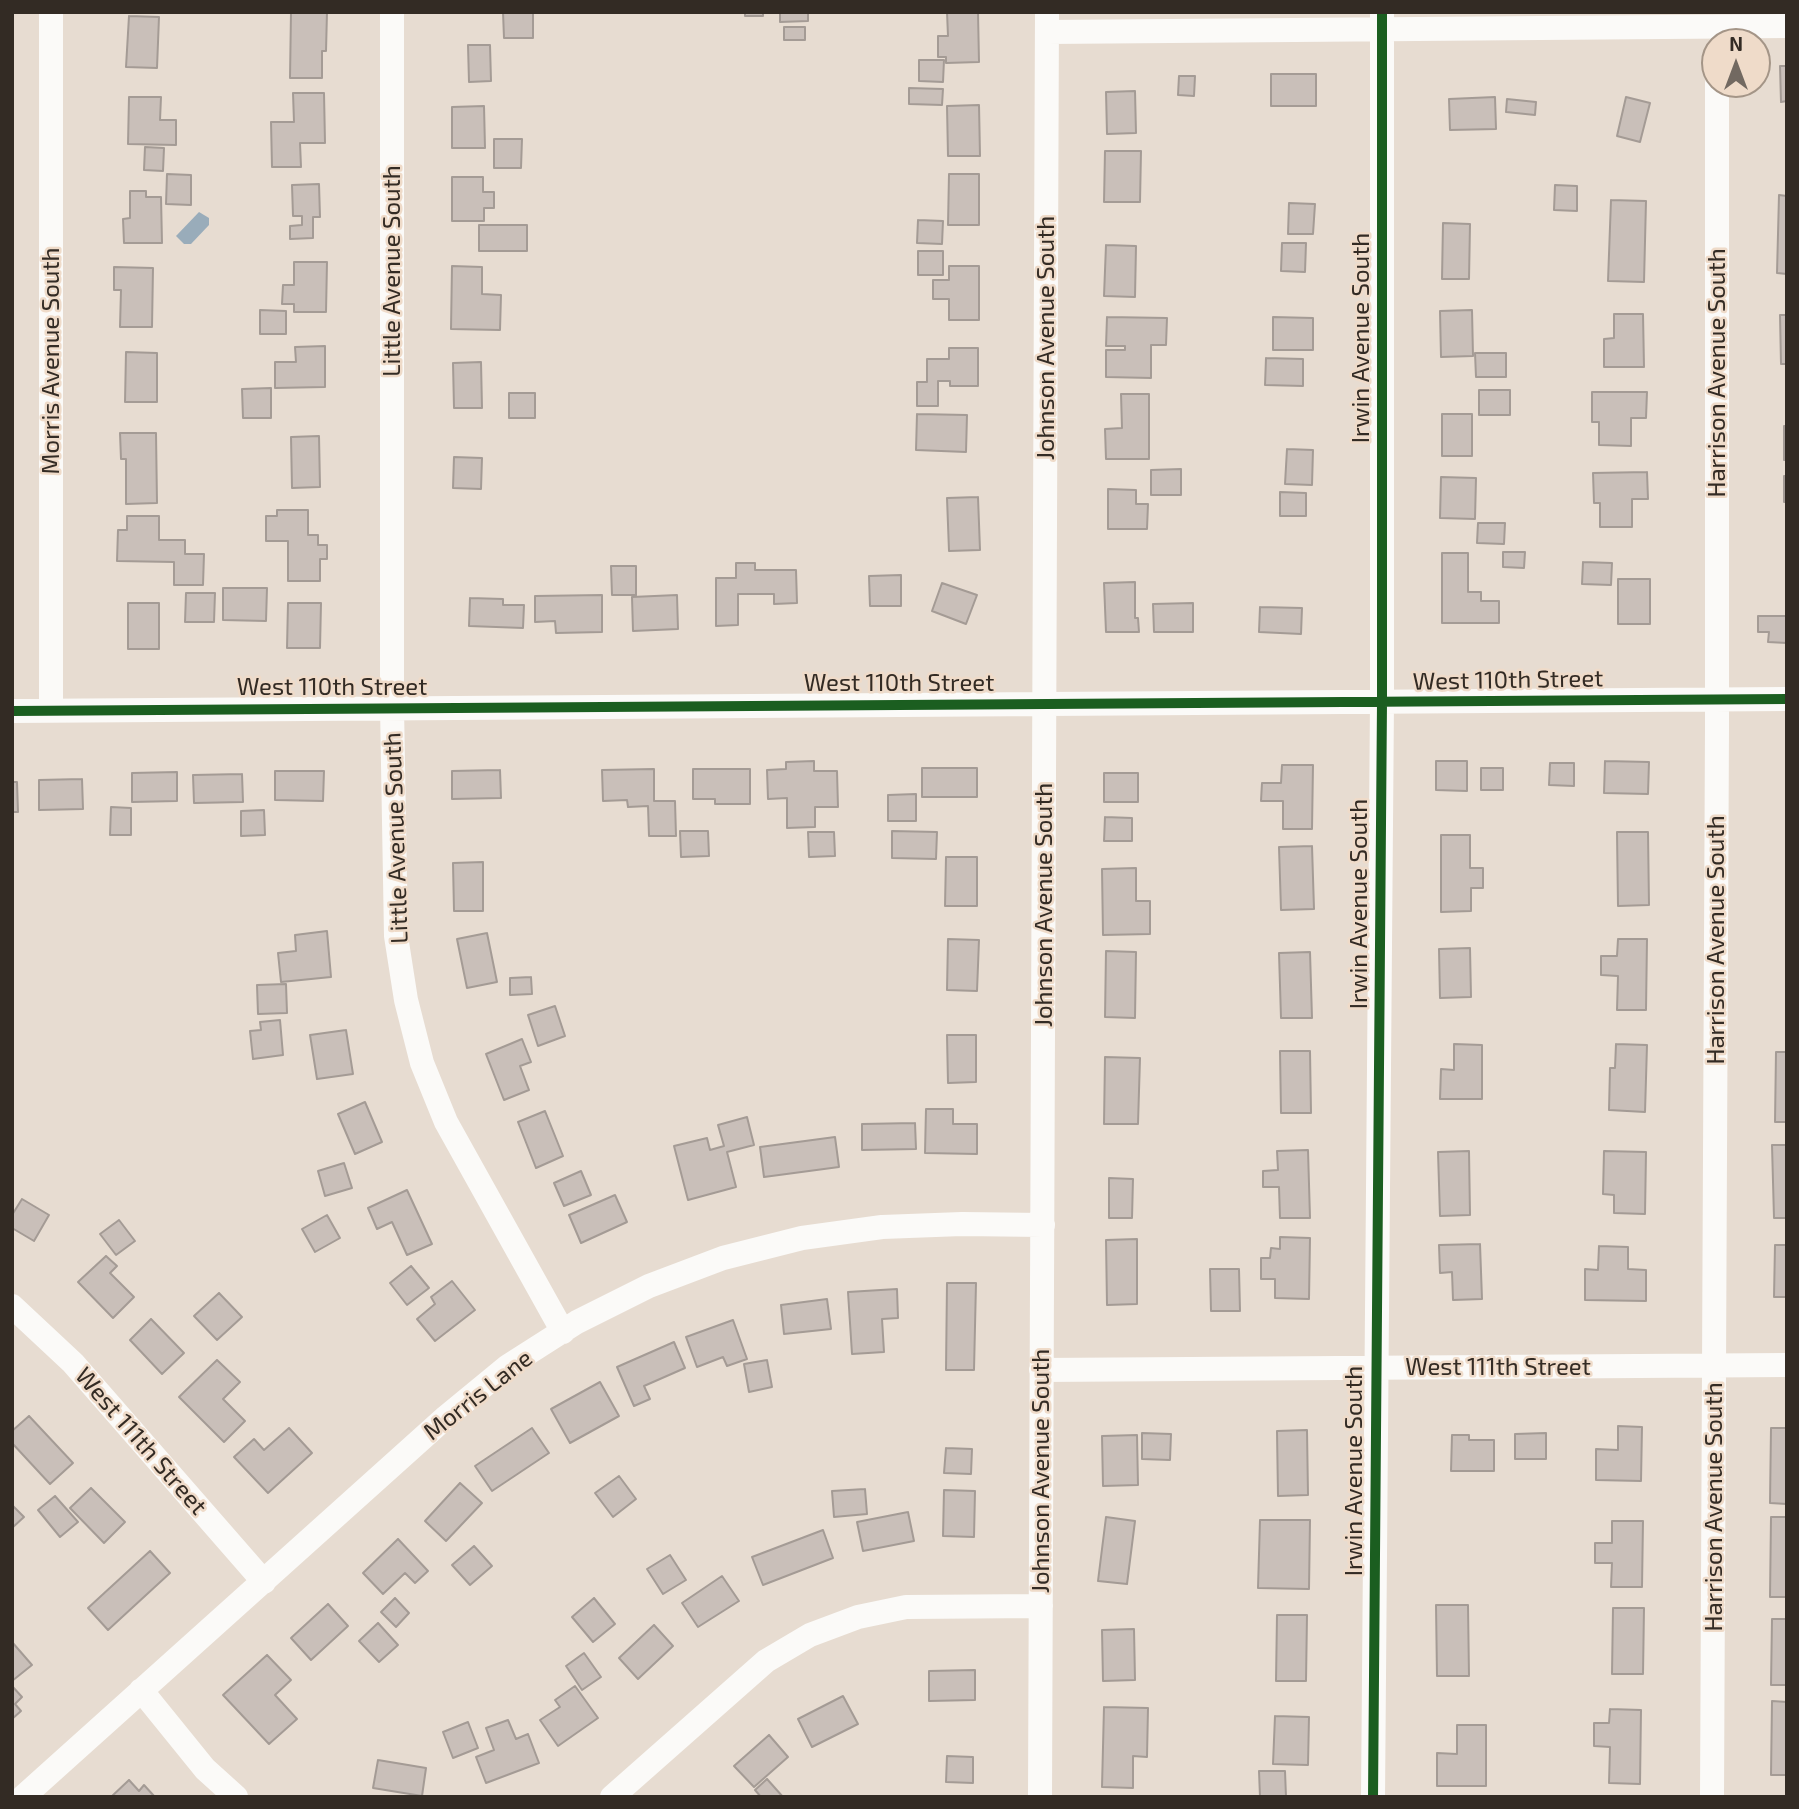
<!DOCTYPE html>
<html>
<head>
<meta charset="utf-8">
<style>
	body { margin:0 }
	#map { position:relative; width:1799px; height:1809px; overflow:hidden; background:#e7dcd1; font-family:"Exo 2",sans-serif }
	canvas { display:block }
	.frame { position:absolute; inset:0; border:14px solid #332b24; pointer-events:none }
	.north { position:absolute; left:1701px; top:28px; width:70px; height:70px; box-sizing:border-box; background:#efdbc9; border:2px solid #a49587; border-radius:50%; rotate:0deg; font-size:19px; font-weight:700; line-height:28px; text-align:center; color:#332b24 }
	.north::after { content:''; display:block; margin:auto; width:24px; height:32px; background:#726961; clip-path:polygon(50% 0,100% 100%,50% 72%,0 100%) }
</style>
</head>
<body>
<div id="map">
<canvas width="1799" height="1809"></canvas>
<div class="frame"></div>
<div class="north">N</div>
</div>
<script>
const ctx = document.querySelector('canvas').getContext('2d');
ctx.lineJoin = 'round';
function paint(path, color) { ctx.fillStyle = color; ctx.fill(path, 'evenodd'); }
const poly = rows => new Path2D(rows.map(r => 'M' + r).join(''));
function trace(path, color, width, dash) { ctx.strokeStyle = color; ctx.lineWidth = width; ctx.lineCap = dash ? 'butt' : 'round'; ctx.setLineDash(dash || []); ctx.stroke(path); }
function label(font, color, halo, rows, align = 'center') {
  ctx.font = font + ' "Exo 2",sans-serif'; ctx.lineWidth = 5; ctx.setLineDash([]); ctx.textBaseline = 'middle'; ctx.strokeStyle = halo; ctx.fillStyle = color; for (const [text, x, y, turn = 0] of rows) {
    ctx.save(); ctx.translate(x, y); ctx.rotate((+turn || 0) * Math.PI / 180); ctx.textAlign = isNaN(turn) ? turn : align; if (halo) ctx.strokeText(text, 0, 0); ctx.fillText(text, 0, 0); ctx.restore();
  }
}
paint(poly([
	[199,212,209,218,209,225,191,244,184,244,176,236]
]), '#99acba');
const building = poly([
	[291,12,327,12,326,51,322,51,322,78,290,78,291,12],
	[503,12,533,12,533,38,504,38,503,12],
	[745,12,763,12,763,16,745,16,745,12],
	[780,12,808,12,808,21,780,22,780,12],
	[947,12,978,12,979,62,946,63,946,57,938,57,938,36,948,36,947,12],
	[129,16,159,17,157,68,126,67,129,16],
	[784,27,805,27,805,40,784,40,784,27],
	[468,45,490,45,491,81,469,82,468,45],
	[919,60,944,60,943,82,919,81,919,60],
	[1780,66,1787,66,1787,101,1781,102,1780,66],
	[1271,74,1316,74,1316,106,1271,106,1271,74],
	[1179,76,1195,76,1194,96,1178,95,1179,76],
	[909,88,943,89,942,105,909,104,909,88],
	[1135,91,1136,133,1107,134,1106,92,1135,91],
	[293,93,324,93,325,143,300,143,301,167,272,167,271,122,294,122,293,93],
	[129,97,161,97,160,120,176,120,176,145,128,144,129,97],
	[1495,97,1496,129,1450,130,1449,99,1495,97],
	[1626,97,1650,103,1640,142,1617,136,1626,97],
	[1507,99,1536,102,1535,115,1506,112,1507,99],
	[979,105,980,156,948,156,947,106,979,105],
	[484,106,485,148,452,148,452,107,484,106],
	[494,139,522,139,521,168,494,168,494,139],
	[145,147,164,148,163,171,144,170,145,147],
	[1105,151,1141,151,1140,202,1104,202,1105,151],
	[167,174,191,175,191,205,166,204,167,174],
	[949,174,979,174,979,225,948,225,949,174],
	[452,177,483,177,483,192,494,192,494,208,484,208,484,221,452,221,452,177],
	[319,184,320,217,313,217,313,238,290,239,290,226,302,225,302,216,293,216,292,185,319,184],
	[1555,185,1577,186,1577,211,1554,210,1555,185],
	[130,191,146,191,146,197,161,197,162,243,124,243,123,219,130,218,130,191],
	[1779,195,1787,196,1787,274,1777,273,1779,195],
	[1611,200,1646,201,1644,282,1608,281,1611,200],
	[1289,203,1315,204,1313,234,1288,234,1289,203],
	[918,220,943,221,942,244,917,243,918,220],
	[1443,223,1470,224,1469,279,1442,279,1443,223],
	[479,225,527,225,527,251,479,251,479,225],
	[1282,243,1306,243,1305,272,1281,271,1282,243],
	[1106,245,1136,246,1135,297,1104,296,1106,245],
	[918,251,943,251,943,275,918,275,918,251],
	[294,262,327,262,326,312,294,312,294,304,282,304,283,285,294,285,294,262],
	[452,266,482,267,482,294,501,295,500,330,451,329,452,266],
	[949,266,979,266,979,320,949,320,949,299,933,299,933,280,949,280,949,266],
	[114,267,153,268,152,327,120,327,121,290,114,290,114,267],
	[260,310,286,311,286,334,260,334,260,310],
	[1472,310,1473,356,1441,357,1440,311,1472,310],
	[1614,314,1643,314,1644,367,1604,367,1604,339,1614,338,1614,314],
	[1780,315,1787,315,1787,364,1781,364,1780,315],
	[1107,317,1167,318,1166,345,1151,345,1151,378,1106,377,1106,350,1125,350,1125,346,1106,346,1107,317],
	[1273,317,1313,318,1313,350,1273,350,1273,317],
	[325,346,325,387,275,388,275,362,296,362,295,347,325,346],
	[949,348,978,348,978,386,950,386,950,381,938,381,938,406,917,406,917,382,927,382,927,359,949,359,949,348],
	[126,352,157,353,157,402,125,402,126,352],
	[1475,353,1506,353,1506,377,1476,377,1475,353],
	[1266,358,1303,359,1303,386,1265,385,1266,358],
	[481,362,482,408,454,408,453,363,481,362],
	[271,388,271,418,243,418,242,389,271,388],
	[1479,390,1510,390,1510,415,1479,415,1479,390],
	[1592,392,1647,392,1646,418,1631,418,1631,446,1599,445,1599,422,1592,422,1592,392],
	[509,393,535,393,535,418,509,418,509,393],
	[1121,394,1149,394,1149,459,1106,459,1105,429,1122,428,1121,394],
	[917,414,967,415,966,452,916,450,917,414],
	[1442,414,1472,414,1472,456,1442,456,1442,414],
	[1784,426,1787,426,1787,460,1784,460,1784,426],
	[120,433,156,433,157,503,126,504,126,459,121,459,120,433],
	[319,436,320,487,292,488,291,437,319,436],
	[1287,449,1313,450,1312,485,1285,484,1287,449],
	[454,457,482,458,481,489,453,488,454,457],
	[1181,469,1181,495,1151,495,1151,470,1181,469],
	[1647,472,1648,499,1632,499,1632,527,1600,527,1600,503,1594,503,1593,473,1647,472],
	[1784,476,1787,476,1787,502,1784,502,1784,476],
	[1441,477,1476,478,1475,519,1440,518,1441,477],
	[1108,489,1136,490,1136,504,1148,504,1147,529,1108,529,1108,489],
	[1280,492,1306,493,1306,516,1280,516,1280,492],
	[978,497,980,550,949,551,947,498,978,497],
	[277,510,308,510,308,535,318,535,318,545,327,545,327,559,320,559,320,581,288,581,288,541,266,541,266,516,277,516,277,510],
	[127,516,159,516,159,540,185,540,185,554,204,554,203,585,174,585,174,562,117,561,118,530,127,530,127,516],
	[1478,523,1505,523,1504,544,1477,543,1478,523],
	[1503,552,1525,552,1524,568,1503,567,1503,552],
	[1442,553,1468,553,1468,592,1481,592,1481,601,1499,601,1499,623,1442,623,1442,553],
	[1583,562,1612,563,1611,585,1582,584,1583,562],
	[736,563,755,563,755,570,796,570,797,603,774,604,774,594,738,594,738,625,716,626,716,578,736,578,736,563],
	[611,566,636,566,636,595,612,595,611,566],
	[901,575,901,606,870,606,869,576,901,575],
	[1618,579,1650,579,1650,624,1618,624,1618,579],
	[1135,582,1135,618,1138,618,1139,632,1106,632,1104,583,1135,582],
	[942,583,977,595,966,624,932,611,942,583],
	[223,588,267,588,266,621,223,620,223,588],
	[186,593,215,593,214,622,185,622,186,593],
	[602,595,602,632,556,633,555,621,535,622,535,596,602,595],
	[677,595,678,629,633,631,632,597,677,595],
	[470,598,503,599,503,605,524,605,523,628,469,626,470,598],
	[128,603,159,603,159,649,128,649,128,603],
	[288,603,321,603,320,648,287,648,288,603],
	[1193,603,1193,632,1154,632,1153,604,1193,603],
	[1260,607,1302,608,1301,634,1259,632,1260,607],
	[1758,616,1787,616,1787,643,1768,642,1769,632,1758,632,1758,616],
	[814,761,814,771,837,771,838,807,815,807,815,827,787,828,787,798,768,799,767,770,786,769,786,762,814,761],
	[1436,761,1467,761,1467,791,1436,790,1436,761],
	[1605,761,1649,762,1648,794,1604,793,1605,761],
	[1550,763,1574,763,1574,786,1549,785,1550,763],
	[1282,765,1313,765,1312,829,1283,829,1283,801,1261,801,1262,783,1281,783,1282,765],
	[922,768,977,768,977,797,922,797,922,768],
	[1481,768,1503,768,1503,790,1481,790,1481,768],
	[654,769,654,801,675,801,676,836,649,836,648,806,628,807,627,800,603,801,602,770,654,769],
	[693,769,750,769,750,804,715,804,715,799,693,799,693,769],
	[500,770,501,798,452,799,452,771,500,770],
	[275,771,324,771,323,801,275,800,275,771],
	[177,772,177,801,132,802,132,773,177,772],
	[1104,773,1138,773,1138,802,1104,802,1104,773],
	[242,774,243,802,194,803,193,775,242,774],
	[82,779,83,809,39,810,39,780,82,779],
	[12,782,17,782,18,812,12,812,12,782],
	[916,794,916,821,888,821,888,795,916,794],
	[111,807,131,808,131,835,110,835,111,807],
	[264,810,265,835,241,836,241,811,264,810],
	[1105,817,1132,818,1132,841,1104,841,1105,817],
	[680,831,708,831,709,856,681,857,680,831],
	[892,831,937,832,936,859,892,858,892,831],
	[808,832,834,832,835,856,809,857,808,832],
	[1617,832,1648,832,1649,905,1618,906,1617,832],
	[1441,835,1470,835,1470,868,1483,868,1483,888,1471,888,1471,911,1441,912,1441,835],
	[1312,846,1314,909,1281,910,1279,847,1312,846],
	[946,857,977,857,977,906,945,906,946,857],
	[483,862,483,911,454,911,453,863,483,862],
	[1136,868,1136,901,1150,901,1150,934,1103,935,1102,869,1136,868],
	[327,931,331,977,281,982,278,953,296,951,295,935,327,931],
	[487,933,497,982,467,988,457,939,487,933],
	[948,939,979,940,977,991,947,990,948,939],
	[1618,939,1647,939,1646,1010,1617,1010,1618,976,1601,975,1601,956,1617,956,1618,939],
	[1470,948,1471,997,1440,998,1439,949,1470,948],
	[1106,951,1136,952,1135,1018,1105,1017,1106,951],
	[1310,952,1312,1018,1281,1018,1279,953,1310,952],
	[531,977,532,994,510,995,510,978,531,977],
	[286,984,287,1013,258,1014,257,985,286,984],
	[555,1006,565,1036,538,1046,528,1015,555,1006],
	[280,1020,283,1055,253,1059,250,1031,261,1030,260,1022,280,1020],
	[346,1030,353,1074,317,1079,310,1035,346,1030],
	[947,1035,976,1035,976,1082,948,1083,947,1035],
	[522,1039,531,1062,520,1066,529,1090,504,1100,486,1054,522,1039],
	[1454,1044,1482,1045,1482,1099,1440,1099,1441,1069,1454,1070,1454,1044],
	[1616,1044,1647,1045,1645,1112,1609,1110,1610,1068,1615,1068,1616,1044],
	[1280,1051,1310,1051,1311,1113,1281,1113,1280,1051],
	[1776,1052,1787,1052,1787,1122,1775,1122,1776,1052],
	[1105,1057,1140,1058,1138,1124,1104,1124,1105,1057],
	[365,1102,382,1142,355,1154,338,1114,365,1102],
	[926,1109,953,1109,953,1124,977,1124,977,1154,925,1153,926,1109],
	[545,1111,563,1156,536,1168,518,1122,545,1111],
	[747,1117,754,1145,727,1152,736,1187,688,1200,674,1146,707,1138,710,1150,724,1146,718,1125,747,1117],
	[915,1123,916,1149,862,1150,862,1124,915,1123],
	[835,1137,839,1167,764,1177,760,1147,835,1137],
	[1772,1145,1787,1145,1787,1218,1774,1218,1772,1145],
	[1308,1150,1310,1218,1280,1218,1279,1187,1263,1187,1263,1171,1278,1170,1277,1151,1308,1150],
	[1469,1151,1470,1215,1440,1216,1438,1152,1469,1151],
	[1604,1151,1646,1152,1645,1214,1614,1213,1614,1195,1603,1194,1604,1151],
	[344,1163,352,1188,325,1196,318,1171,344,1163],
	[581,1171,591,1195,564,1206,554,1183,581,1171],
	[1109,1178,1133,1179,1132,1218,1109,1218,1109,1178],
	[407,1190,432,1244,407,1255,392,1222,377,1229,368,1208,407,1190],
	[615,1195,627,1222,581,1243,569,1215,615,1195],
	[22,1199,49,1215,34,1241,12,1228,12,1215,22,1199],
	[327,1215,340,1238,315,1252,302,1229,327,1215],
	[119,1220,135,1241,116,1255,100,1234,119,1220],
	[1280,1237,1310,1238,1309,1299,1275,1298,1275,1279,1261,1279,1261,1258,1270,1258,1271,1248,1280,1249,1280,1237],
	[1137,1239,1137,1304,1107,1305,1106,1240,1137,1239],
	[1480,1244,1482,1299,1453,1300,1452,1272,1440,1273,1439,1245,1480,1244],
	[1775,1245,1787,1245,1787,1297,1774,1297,1775,1245],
	[1599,1246,1628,1247,1628,1269,1646,1270,1646,1301,1585,1300,1585,1269,1598,1270,1599,1246],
	[106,1256,117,1266,110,1273,134,1297,113,1318,78,1282,106,1256],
	[411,1266,429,1288,407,1305,390,1283,411,1266],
	[1210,1269,1239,1269,1240,1311,1211,1311,1210,1269],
	[452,1281,475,1310,435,1341,417,1319,435,1304,431,1297,452,1281],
	[947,1283,976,1283,974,1370,946,1370,947,1283],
	[897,1289,898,1318,882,1319,884,1352,852,1354,848,1292,897,1289],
	[219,1293,242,1317,217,1340,194,1316,219,1293],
	[827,1299,831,1329,784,1334,781,1305,827,1299],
	[151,1319,184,1353,162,1374,130,1340,151,1319],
	[733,1320,747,1359,727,1366,723,1357,697,1367,686,1337,733,1320],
	[674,1342,685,1368,644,1386,650,1399,634,1406,617,1367,674,1342],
	[217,1360,240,1382,223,1399,245,1421,224,1442,179,1397,217,1360],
	[767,1360,772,1387,749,1392,744,1364,767,1360],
	[600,1382,619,1416,570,1443,551,1409,600,1382],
	[29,1416,73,1463,50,1484,12,1443,12,1431,29,1416],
	[1618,1426,1642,1427,1641,1481,1596,1480,1596,1449,1618,1450,1618,1426],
	[289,1428,312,1453,268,1493,234,1457,254,1439,264,1450,289,1428],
	[532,1428,549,1453,492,1491,475,1466,532,1428],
	[1771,1428,1787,1428,1787,1504,1770,1503,1771,1428],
	[1307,1430,1308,1495,1278,1496,1277,1431,1307,1430],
	[1142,1433,1171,1434,1170,1460,1142,1459,1142,1433],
	[1546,1433,1546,1459,1515,1459,1515,1434,1546,1433],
	[1137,1435,1138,1485,1103,1486,1102,1436,1137,1435],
	[1452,1435,1469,1435,1469,1440,1494,1440,1494,1471,1451,1471,1452,1435],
	[946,1448,972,1449,971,1474,944,1473,946,1448],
	[619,1476,636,1499,613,1517,595,1493,619,1476],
	[460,1483,482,1503,446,1541,425,1521,460,1483],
	[91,1488,125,1522,104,1543,70,1508,91,1488],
	[865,1489,867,1514,834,1517,832,1491,865,1489],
	[944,1490,975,1491,974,1537,943,1536,944,1490],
	[55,1496,78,1522,60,1537,38,1510,55,1496],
	[12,1505,24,1517,12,1528,12,1505],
	[908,1512,914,1541,863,1551,857,1522,908,1512],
	[1106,1517,1135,1521,1127,1584,1098,1581,1106,1517],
	[1771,1517,1787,1517,1787,1597,1770,1597,1771,1517],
	[1260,1520,1310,1520,1309,1589,1258,1588,1260,1520],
	[1612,1521,1643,1521,1642,1587,1611,1587,1612,1563,1595,1563,1595,1543,1612,1543,1612,1521],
	[823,1530,833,1558,763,1585,752,1557,823,1530],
	[398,1539,428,1571,415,1583,405,1573,383,1594,363,1573,398,1539],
	[474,1546,492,1566,470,1585,452,1565,474,1546],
	[150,1551,170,1573,108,1630,88,1608,150,1551],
	[670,1555,686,1580,663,1594,647,1569,670,1555],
	[722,1576,739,1601,698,1627,682,1603,722,1576],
	[395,1598,409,1613,396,1627,381,1612,395,1598],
	[594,1598,615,1624,593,1642,572,1617,594,1598],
	[328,1604,348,1626,311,1660,291,1638,328,1604],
	[1436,1605,1468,1605,1469,1676,1437,1676,1436,1605],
	[1613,1608,1644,1608,1643,1674,1612,1674,1613,1608],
	[1277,1615,1307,1615,1306,1681,1276,1681,1277,1615],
	[1772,1619,1787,1619,1787,1685,1771,1685,1772,1619],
	[378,1623,398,1645,379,1662,359,1641,378,1623],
	[654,1625,673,1646,638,1679,619,1658,654,1625],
	[1134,1629,1135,1680,1103,1681,1102,1630,1134,1629],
	[12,1642,32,1665,12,1681,12,1642],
	[584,1653,601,1677,582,1690,566,1666,584,1653],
	[267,1655,291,1680,275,1695,297,1719,269,1744,223,1695,267,1655],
	[975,1670,975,1700,929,1701,929,1671,975,1670],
	[12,1686,22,1697,15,1704,21,1711,12,1719,12,1686],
	[575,1686,598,1718,558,1746,540,1720,560,1707,555,1700,575,1686],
	[843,1696,858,1724,812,1747,798,1719,843,1696],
	[1772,1701,1787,1702,1787,1775,1771,1775,1772,1701],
	[1104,1707,1148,1708,1147,1757,1133,1756,1133,1788,1102,1787,1104,1707],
	[1610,1709,1641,1710,1640,1784,1609,1783,1610,1747,1594,1746,1594,1723,1609,1723,1610,1709],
	[1275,1716,1309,1717,1308,1765,1273,1764,1275,1716],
	[508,1720,516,1739,528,1734,539,1763,486,1783,476,1757,494,1750,486,1728,508,1720],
	[468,1722,478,1748,453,1758,443,1732,468,1722],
	[1457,1725,1486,1725,1486,1786,1437,1786,1437,1753,1457,1754,1457,1725],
	[769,1735,788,1757,754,1787,734,1766,769,1735],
	[947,1756,973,1757,973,1783,946,1782,947,1756],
	[378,1760,426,1768,422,1796,373,1788,378,1760],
	[1259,1771,1285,1771,1286,1797,1260,1797,1259,1771],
	[767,1779,783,1797,761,1797,755,1790,767,1779],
	[129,1780,139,1791,144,1785,154,1796,111,1797,129,1780]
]);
paint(building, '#c9bfb9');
trace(building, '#a49b95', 2);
trace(poly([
	[51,12,51,710],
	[392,12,392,707,396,936,406,1000,422,1063,446,1122,563,1332],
	[1047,32,1787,26],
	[12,711,1787,699],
	[12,1306,73,1363,264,1582],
	[1041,1370,1787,1365],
	[141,1690,205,1769,236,1797],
	[23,1797,446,1417,508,1366,577,1322,649,1286,723,1258,802,1238,882,1227,962,1224,1043,1225],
	[612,1797,766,1661,810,1635,858,1617,906,1607,1041,1606],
	[1040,1797,1047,12],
	[1373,1797,1382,702,1382,12],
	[1712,1797,1717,727,1717,84]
]), '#fbfaf8', 24);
trace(poly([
	[12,711,1787,699],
	[1373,1797,1382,702,1382,12]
]), '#1b5e20', 10);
label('24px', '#332b24', '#efdbc9', [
	["Little Avenue South",392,271,-90],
	["Johnson Avenue South",1046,338,-90],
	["Irwin Avenue South",1361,338,-90],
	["Morris Avenue South",51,361,-90],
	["Harrison Avenue South",1717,373,-90],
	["West 110th Street",1508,680,-1],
	["West 110th Street",899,683],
	["West 110th Street",332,687],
	["Little Avenue South",396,838,-92],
	["Irwin Avenue South",1359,904,-90],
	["Johnson Avenue South",1044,905,-90],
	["Harrison Avenue South",1716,940,-90],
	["West 111th Street",1498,1367],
	["Morris Lane",478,1395,-38],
	["West 111th Street",141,1441,49],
	["Johnson Avenue South",1041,1471,-90],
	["Irwin Avenue South",1354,1471,-90],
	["Harrison Avenue South",1714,1507,-90]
]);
</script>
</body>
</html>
